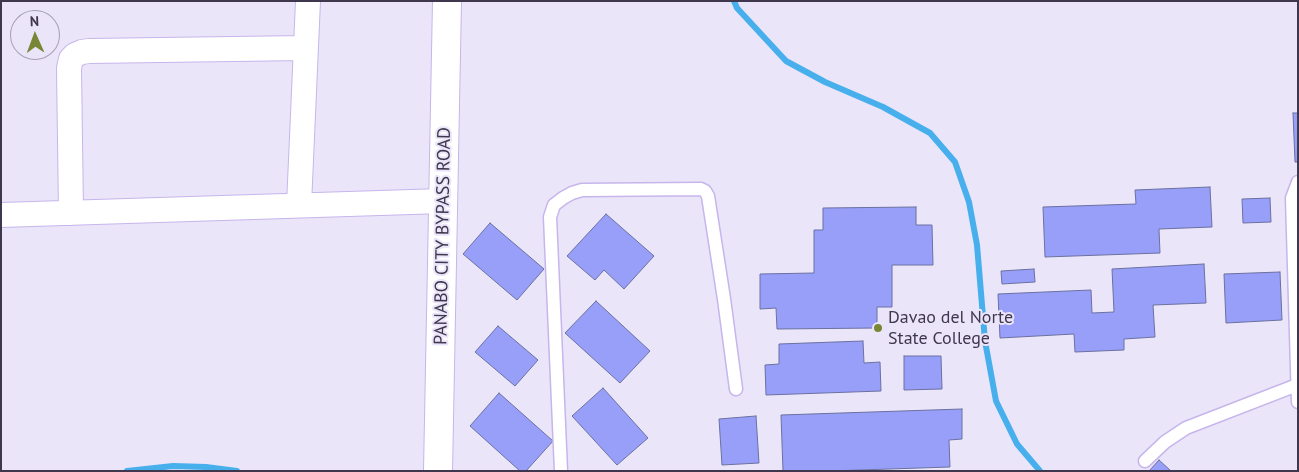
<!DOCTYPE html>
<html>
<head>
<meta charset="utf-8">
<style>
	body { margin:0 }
	#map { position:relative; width:1299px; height:472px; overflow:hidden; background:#ebe5fa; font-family:"PT Sans",sans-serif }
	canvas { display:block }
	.frame { position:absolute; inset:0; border:2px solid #3e374d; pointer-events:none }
	.north { position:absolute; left:10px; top:10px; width:50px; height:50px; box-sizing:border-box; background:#ebe5fa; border:1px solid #a69fb5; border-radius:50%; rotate:358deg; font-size:14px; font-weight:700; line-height:20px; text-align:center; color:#3e374d }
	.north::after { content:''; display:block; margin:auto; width:18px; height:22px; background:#788736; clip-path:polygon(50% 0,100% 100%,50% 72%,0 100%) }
</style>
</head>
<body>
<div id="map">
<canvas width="1299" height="472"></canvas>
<div class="frame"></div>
<div class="north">N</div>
</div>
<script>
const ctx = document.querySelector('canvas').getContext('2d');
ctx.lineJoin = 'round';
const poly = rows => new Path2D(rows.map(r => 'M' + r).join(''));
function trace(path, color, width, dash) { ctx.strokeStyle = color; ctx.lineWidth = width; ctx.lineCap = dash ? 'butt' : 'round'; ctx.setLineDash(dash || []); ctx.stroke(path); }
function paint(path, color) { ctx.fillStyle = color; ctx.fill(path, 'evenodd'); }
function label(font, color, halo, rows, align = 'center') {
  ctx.font = font + ' "PT Sans",sans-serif'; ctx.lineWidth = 4; ctx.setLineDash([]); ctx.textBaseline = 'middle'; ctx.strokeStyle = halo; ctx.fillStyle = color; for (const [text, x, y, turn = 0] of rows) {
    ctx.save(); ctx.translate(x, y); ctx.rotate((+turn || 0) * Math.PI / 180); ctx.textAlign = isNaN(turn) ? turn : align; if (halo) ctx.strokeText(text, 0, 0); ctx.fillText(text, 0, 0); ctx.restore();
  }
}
trace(poly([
	[734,1,737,8,786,61,825,82,883,107,930,133,955,162,969,202,977,245,985,341,996,401,1017,444,1040,471],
	[127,471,173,466,206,467,237,471]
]), '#48afed', 6);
const building = poly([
	[1293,113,1298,113,1298,162,1295,162,1293,113],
	[1210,187,1212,227,1159,229,1160,253,1045,257,1043,207,1136,204,1135,190,1210,187],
	[1270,198,1271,222,1243,223,1242,199,1270,198],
	[916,207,916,225,932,225,933,265,892,265,892,307,877,307,877,328,777,329,776,308,760,309,760,274,814,273,814,230,823,230,823,208,916,207],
	[606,214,654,256,624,289,604,270,595,280,567,256,606,214],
	[490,223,544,269,517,300,463,254,490,223],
	[1204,264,1206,303,1153,305,1155,337,1124,339,1124,350,1075,352,1074,334,1000,338,998,294,1091,290,1092,313,1114,312,1112,269,1204,264],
	[1034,269,1035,282,1002,284,1001,271,1034,269],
	[1280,272,1282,320,1226,323,1224,274,1280,272],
	[596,301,650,351,620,383,565,333,596,301],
	[498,326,538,360,515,386,475,352,498,326],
	[863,341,864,363,880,362,881,391,766,395,765,365,779,364,779,344,863,341],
	[904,356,941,356,942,389,904,390,904,356],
	[603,388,648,438,617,465,572,416,603,388],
	[499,393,553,441,526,471,520,471,470,426,499,393],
	[962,409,962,439,949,440,950,467,829,471,783,471,781,415,962,409],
	[756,416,759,463,722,465,719,419,756,416],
	[1159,460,1171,471,1149,471,1159,460]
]);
paint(building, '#979ff9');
trace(building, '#6b70a0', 1);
const service = poly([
	[1298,182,1292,198,1298,402],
	[1145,461,1165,442,1186,428,1297,385],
	[561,471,550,217,554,205,563,198,572,193,582,190,701,189,705,191,708,196,724,299,736,389]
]);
const minor = poly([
	[299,205,308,1],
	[71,213,69,68,71,59,75,55,82,52,89,51,305,48],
	[1,215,443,201]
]);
const secondary = poly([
	[438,471,447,1]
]);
trace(service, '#c6b6eb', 15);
trace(minor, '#c6b6eb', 26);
trace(secondary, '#c6b6eb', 30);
trace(service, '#fff', 12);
trace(minor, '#fff', 24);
trace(secondary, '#fff', 28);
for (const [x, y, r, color] of [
	[878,328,5,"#788736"]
]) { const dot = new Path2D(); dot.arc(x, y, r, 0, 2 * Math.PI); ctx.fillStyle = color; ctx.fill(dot); trace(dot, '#ebe5fa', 2); }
label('18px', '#3e374d', '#ebe5fa', [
	["PANABO CITY BYPASS ROAD",443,236,-89]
]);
label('18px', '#3e374d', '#ebe5fa', [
	["Davao del Norte",888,318],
	["State College",888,339]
], 'left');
</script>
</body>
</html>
